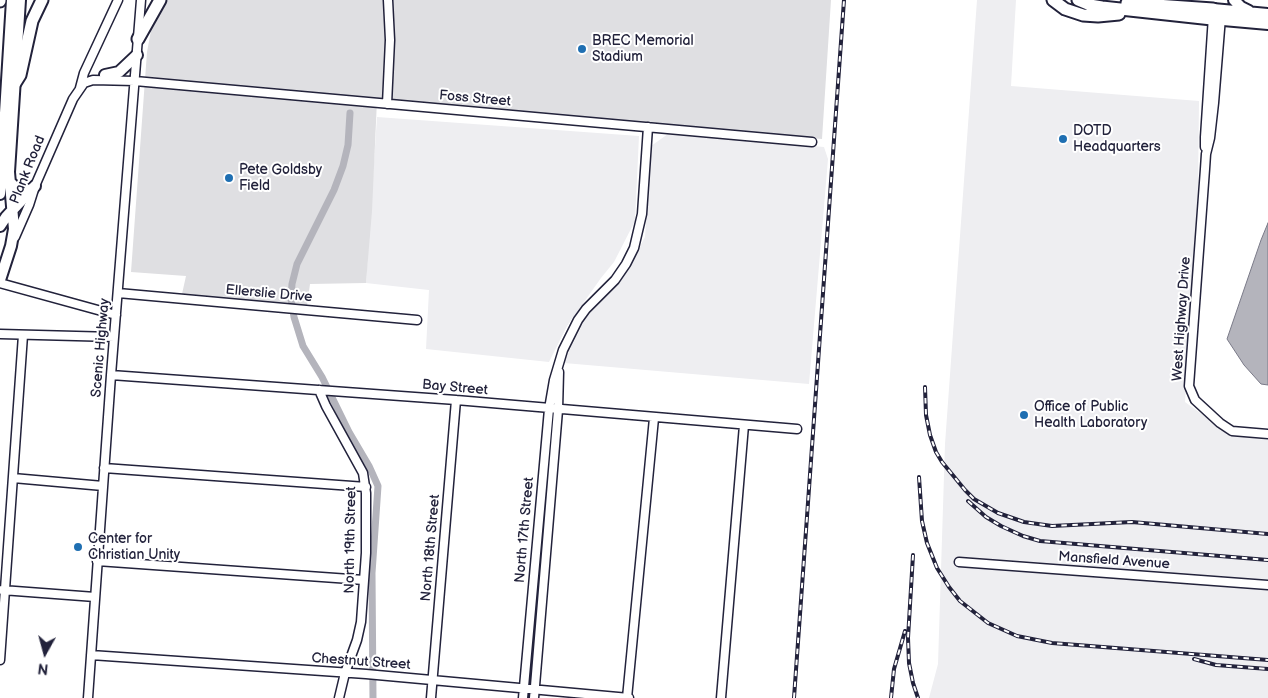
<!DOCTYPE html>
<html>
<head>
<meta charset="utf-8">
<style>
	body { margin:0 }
	#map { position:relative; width:1268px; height:698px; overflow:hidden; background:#fff; font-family:"Balsamiq Sans",sans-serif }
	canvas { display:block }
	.north { position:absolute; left:20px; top:628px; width:50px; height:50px; -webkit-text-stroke:4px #fff; paint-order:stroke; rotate:187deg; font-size:14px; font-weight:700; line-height:20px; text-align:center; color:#22223b }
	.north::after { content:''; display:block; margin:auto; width:18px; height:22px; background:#22223b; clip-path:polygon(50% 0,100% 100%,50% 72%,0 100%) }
</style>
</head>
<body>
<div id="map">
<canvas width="1268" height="698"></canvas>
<div class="north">N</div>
</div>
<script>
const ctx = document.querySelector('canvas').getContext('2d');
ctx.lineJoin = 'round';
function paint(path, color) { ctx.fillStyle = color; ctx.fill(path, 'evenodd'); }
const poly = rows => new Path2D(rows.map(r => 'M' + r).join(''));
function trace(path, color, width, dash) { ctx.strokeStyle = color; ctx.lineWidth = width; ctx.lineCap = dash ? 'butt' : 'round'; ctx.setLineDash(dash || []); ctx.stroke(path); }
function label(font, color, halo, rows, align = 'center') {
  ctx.font = font + ' "Balsamiq Sans",sans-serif'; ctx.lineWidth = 4; ctx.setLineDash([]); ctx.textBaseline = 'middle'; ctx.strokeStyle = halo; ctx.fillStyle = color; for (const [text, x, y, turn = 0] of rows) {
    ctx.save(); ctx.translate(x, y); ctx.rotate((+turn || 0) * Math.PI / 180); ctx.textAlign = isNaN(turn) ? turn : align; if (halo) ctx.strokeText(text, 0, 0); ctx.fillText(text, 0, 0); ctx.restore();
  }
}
paint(poly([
	[977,0,1016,0,1011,86,1199,101,1198,189,1185,402,1231,435,1268,440,1268,698,929,698,938,664,945,444],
	[377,117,639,136,635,221,614,262,601,278,567,326,549,362,426,349,429,290,366,283],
	[668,134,824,147,828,159,809,384,564,363,572,341,583,321,612,289,629,267,645,237,651,146]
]), '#eeeef1');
paint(poly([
	[168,0,831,0,822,139,377,100,372,211,366,283,310,284,307,306,182,294,186,276,131,272,147,52,152,25]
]), '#dfdfe2');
const water = poly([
	[1268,223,1268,385,1261,384,1244,365,1227,339,1261,240,1268,223]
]);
paint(water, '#b4b4bc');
trace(water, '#7a7a88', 1);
trace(poly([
	[350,113,348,145,343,166,334,190,297,264,292,284,291,299,294,317,303,346,322,377,349,432,369,466,378,486,372,573,373,698]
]), '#b4b4bc', 7);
const minor = poly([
	[1221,17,1214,103,1210,138,1206,154,1205,169,1189,386,1195,400,1220,423,1232,431,1268,434],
	[80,88,84,73,118,0],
	[387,104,390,40,388,0],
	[1205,147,1205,137,1213,16],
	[15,237,29,205,35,186,73,99,84,83,93,80,135,81,812,142],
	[0,283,116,315],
	[118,293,417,320],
	[0,334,114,337],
	[111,375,456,400,797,429],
	[319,390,326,406,363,473,366,493,366,553,361,622,357,640,345,673,339,698],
	[104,468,366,487],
	[13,478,103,486],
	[97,561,364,580],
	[959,562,1268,585],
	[2,590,95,597],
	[91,655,366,674,629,698],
	[0,660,23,335],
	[88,698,111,375,141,0],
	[431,698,456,400],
	[523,698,549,409,554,380,563,350,578,320,586,309,615,280,626,264,634,248,642,214,648,127],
	[534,698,558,410,559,372],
	[627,698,654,418],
	[721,698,744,425]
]);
const major = poly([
	[1234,0,1241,7,1249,11],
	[1213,9,1268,14],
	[1212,19,1268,24],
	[105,75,119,72,137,55],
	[10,182,17,189,32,190],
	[0,194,12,0],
	[0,226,6,217,35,186],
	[0,280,11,246,14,229,9,172,20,0]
]);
const highway = poly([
	[1053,0,1065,9,1083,15,1098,16,1119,14],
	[1078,0,1090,5,1102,7,1212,19],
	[0,1,0,0],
	[1127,3,1213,9],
	[138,39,160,0],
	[15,83,20,75,32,21,42,0]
]);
trace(minor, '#22223b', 11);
trace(major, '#22223b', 14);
trace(highway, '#22223b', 15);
trace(minor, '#fff', 8);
trace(major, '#fff', 10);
trace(highway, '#fff', 11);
const rail = poly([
	[925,387,926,415,930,435,936,452,942,462,965,490,974,499,998,513,1024,522,1052,526,1132,522,1268,534],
	[919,477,922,521,927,543,937,568,949,587,960,601,988,623,1017,636,1052,643,1268,660],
	[968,501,986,517,1001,526,1023,536,1040,541,1268,560],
	[913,555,908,638,909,663,913,683,918,698],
	[1194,659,1216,665,1268,669],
	[794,698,844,0],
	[891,698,894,669,905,631]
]);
trace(rail, '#22223b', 4);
trace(rail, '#fff', 2, [5.5]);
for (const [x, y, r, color] of [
	[582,49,5,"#1f6fb2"],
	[1063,139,5,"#1f6fb2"],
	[229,178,5,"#1f6fb2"],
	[1024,415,5,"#1f6fb2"],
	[78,547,5,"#1f6fb2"]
]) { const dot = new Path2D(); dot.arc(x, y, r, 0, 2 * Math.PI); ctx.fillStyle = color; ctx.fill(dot); trace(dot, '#fff', 2); }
label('14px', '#22223b', '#fff', [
	["BREC Memorial",592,41],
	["Stadium",592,57],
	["DOTD",1073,131],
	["Headquarters",1073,147],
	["Pete Goldsby",239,170],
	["Field",239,186],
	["Office of Public",1034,407],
	["Health Laboratory",1034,423],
	["Center for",88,539],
	["Christian Unity",88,555]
], 'left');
label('14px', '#22223b', '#fff', [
	["Foss Street",475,99,5],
	["Plank Road",28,170,-68],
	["Ellerslie Drive",269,294,5],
	["West Highway Drive",1182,319,-86],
	["Scenic Highway",101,348,-85],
	["Bay Street",455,388,5],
	["North 17th Street",525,530,-85],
	["North 19th Street",351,540,-89],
	["North 18th Street",431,548,-85],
	["Mansfield Avenue",1114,561,4],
	["Chestnut Street",361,662,4]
]);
</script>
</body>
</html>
